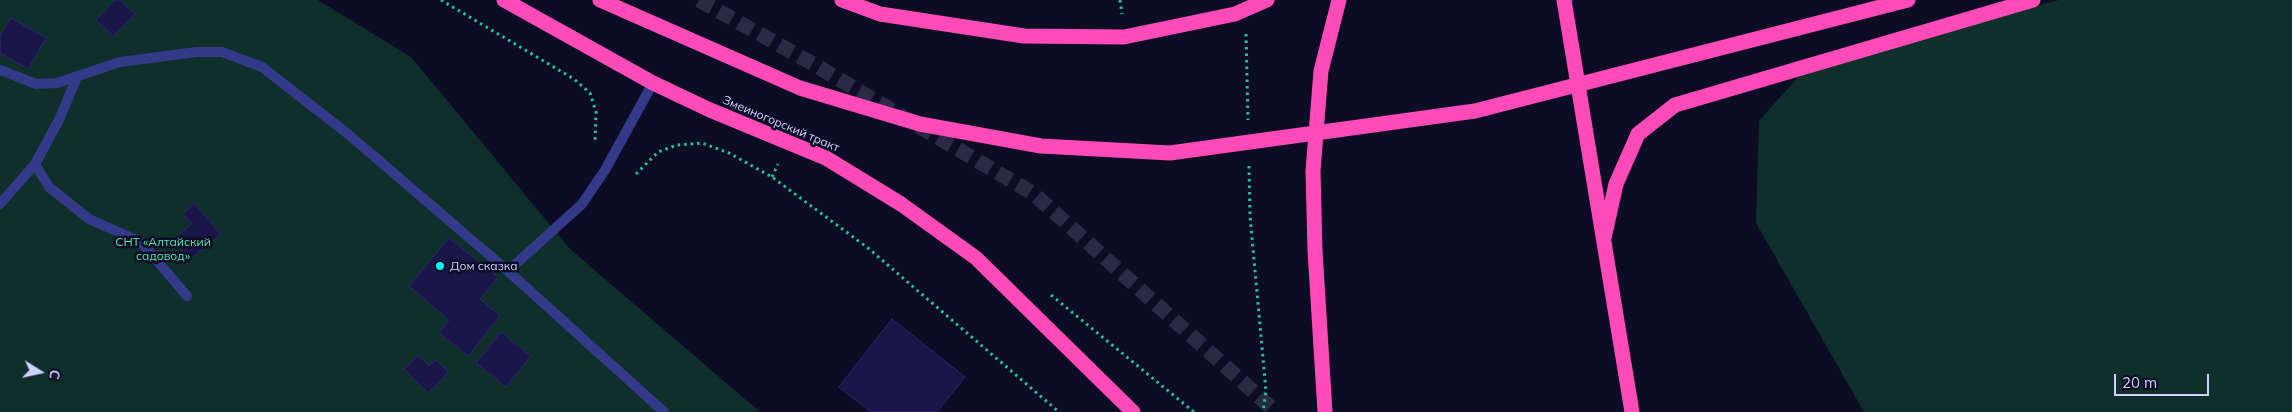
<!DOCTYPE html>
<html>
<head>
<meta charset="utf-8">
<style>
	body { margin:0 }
	#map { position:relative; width:2292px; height:412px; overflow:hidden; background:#0d0c25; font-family:Mulish,sans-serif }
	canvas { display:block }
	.north { position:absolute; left:15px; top:347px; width:50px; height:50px; -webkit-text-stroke:4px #0d0c25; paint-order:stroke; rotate:100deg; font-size:14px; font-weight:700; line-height:20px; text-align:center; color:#d0d0ff }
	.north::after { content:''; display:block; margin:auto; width:18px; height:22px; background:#d0d0ff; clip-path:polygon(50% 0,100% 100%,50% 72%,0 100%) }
	.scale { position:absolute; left:2114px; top:374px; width:95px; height:22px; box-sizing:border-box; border:2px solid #d0d0ff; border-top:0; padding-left:6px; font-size:15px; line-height:18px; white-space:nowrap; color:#d0d0ff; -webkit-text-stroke:4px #0d0c25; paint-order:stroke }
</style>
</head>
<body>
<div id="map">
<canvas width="2292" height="412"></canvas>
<div class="north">С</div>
<div class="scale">20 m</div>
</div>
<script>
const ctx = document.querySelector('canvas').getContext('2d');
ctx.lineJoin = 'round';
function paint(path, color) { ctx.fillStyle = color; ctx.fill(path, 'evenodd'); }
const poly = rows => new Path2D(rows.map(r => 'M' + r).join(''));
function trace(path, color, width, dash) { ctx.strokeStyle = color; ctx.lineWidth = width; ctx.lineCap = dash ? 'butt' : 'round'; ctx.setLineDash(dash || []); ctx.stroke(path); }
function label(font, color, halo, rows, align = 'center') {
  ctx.font = font + ' Mulish,sans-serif'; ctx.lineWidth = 5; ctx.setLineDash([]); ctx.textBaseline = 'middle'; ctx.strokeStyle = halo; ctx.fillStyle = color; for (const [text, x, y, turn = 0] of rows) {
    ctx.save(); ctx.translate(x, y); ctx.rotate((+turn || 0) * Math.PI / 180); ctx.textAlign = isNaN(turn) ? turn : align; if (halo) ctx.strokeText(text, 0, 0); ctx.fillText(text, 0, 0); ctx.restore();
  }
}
paint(poly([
	[0,0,318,0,411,57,570,249,760,412,0,412],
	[2059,0,2292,0,2292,412,1864,412,1756,223,1759,121,1813,60]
]), '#0e2f2a');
const building = poly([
	[115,0,120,0,135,14,113,36,96,20,115,0],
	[11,18,46,38,28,69,0,53,0,36,11,18],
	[194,203,221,234,191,259,174,239,192,224,183,214,194,203],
	[449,238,498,277,480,299,500,316,468,356,439,333,449,320,409,286,449,238],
	[892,319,965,377,937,412,871,412,839,387,892,319],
	[501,332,531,356,506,387,476,363,501,332],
	[418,355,429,366,435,360,449,372,428,393,404,369,418,355]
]);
paint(building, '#1a1648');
trace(building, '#2b2676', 1);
trace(poly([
	[699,0,815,65,1034,194,1276,412]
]), '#2a2946', 15, [15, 8]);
trace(poly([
	[441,0,574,79,590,93,596,112,595,141],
	[1120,0,1122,14],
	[1246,34,1248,120],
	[1249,166,1250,216,1266,391,1263,412],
	[636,174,658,152,677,145,702,143,729,153,772,177,868,248,1059,412],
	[772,177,778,164],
	[1051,295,1194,412]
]), '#22c1a3', 3, [2.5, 4]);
trace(poly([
	[0,70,36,84,57,83,120,62,196,52,222,52,262,67,348,134,508,271,664,412],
	[35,164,49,187,89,219,141,242,187,296],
	[0,204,35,164,59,120,77,77],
	[508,271,582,204,605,170,653,83]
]), '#323a89', 10);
trace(poly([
	[504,0,653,83,710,110,826,158,901,204,976,258,1133,412],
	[842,0,880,14,1024,36,1124,37,1235,14,1267,0],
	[1564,0,1632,412],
	[1604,238,1616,184,1638,134,1675,105,2033,0],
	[1325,412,1315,250,1313,171,1321,71,1339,0]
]), '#ff4bb8', 15);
trace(poly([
	[600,0,800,88,920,124,1041,146,1170,153,1475,111,1908,0]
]), '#ff4bb8', 15);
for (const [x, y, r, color] of [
	[440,266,5,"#00fbf3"]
]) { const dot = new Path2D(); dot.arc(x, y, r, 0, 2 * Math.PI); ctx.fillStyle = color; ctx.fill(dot); trace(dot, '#0d0c25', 2); }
label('12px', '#d0d0ff', '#0d0c25', [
	["Змеиногорский тракт",781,124,23]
]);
label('12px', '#4febb0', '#0d0c25', [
	["СНТ «Алтайский",163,242],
	["садовод»",163,256]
]);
label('12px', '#d0d0ff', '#0d0c25', [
	["Дом сказка",450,266]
], 'left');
</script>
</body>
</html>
